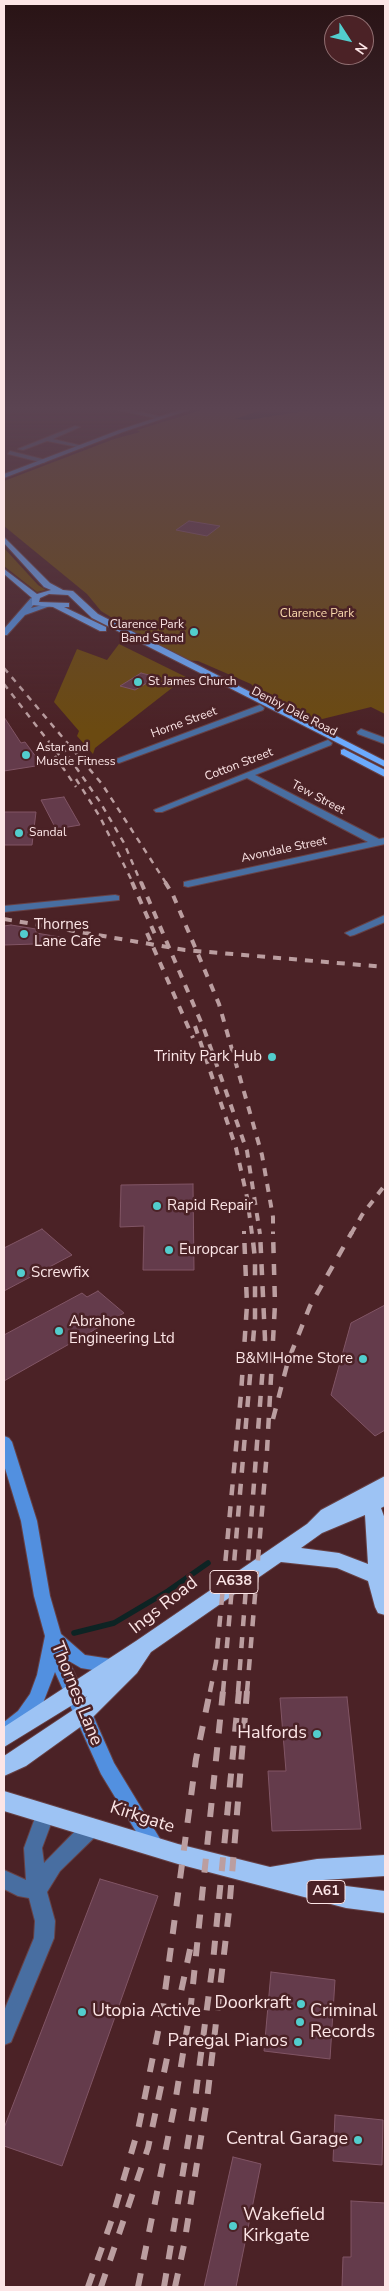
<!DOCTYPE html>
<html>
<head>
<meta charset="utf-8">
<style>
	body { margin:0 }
	#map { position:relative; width:389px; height:2291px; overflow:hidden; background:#4b2226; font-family:"Nunito Sans",sans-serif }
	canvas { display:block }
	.frame { position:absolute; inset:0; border:5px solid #fce5e6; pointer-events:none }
	.north { position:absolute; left:324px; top:15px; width:50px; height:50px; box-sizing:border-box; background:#4b2226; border:1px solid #927073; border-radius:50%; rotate:125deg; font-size:14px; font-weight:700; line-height:20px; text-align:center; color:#fce5e6 }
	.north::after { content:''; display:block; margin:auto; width:18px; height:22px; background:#52cdcd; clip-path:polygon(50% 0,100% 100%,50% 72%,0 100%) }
</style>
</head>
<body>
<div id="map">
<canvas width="389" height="2291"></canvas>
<div class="frame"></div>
<div class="north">N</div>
</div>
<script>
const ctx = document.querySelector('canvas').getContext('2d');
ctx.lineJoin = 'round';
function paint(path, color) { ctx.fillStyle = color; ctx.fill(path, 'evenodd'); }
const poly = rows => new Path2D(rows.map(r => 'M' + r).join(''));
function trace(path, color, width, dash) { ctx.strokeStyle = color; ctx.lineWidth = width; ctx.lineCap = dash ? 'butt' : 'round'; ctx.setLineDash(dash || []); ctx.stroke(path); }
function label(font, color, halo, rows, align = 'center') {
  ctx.font = font + ' "Nunito Sans",sans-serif'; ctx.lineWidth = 5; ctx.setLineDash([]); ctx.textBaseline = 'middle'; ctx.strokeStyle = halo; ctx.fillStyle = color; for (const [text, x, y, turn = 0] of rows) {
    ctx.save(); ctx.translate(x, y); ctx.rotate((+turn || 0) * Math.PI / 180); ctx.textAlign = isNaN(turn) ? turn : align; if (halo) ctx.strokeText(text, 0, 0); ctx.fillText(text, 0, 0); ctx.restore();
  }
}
paint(poly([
	[201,410,385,410,385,714,371,707,306,723,272,705,251,684,198,661,181,660,122,630,127,627,101,611,87,594,4,526,4,481,114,439,140,432,137,430],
	[4,548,38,585,46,590,37,592,4,566],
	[119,644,186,677,95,748,93,754,77,736,79,731,54,702,77,649,107,660]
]), '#6b4a11');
paint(poly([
	[261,410,311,410,248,420,235,419]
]), '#0d2424');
trace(poly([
	[74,1633,114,1623,168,1591,208,1563]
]), '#0d2424', 5.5);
const building = poly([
	[189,521,220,526,207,536,176,530,189,521],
	[141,673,157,677,135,690,120,686,141,673],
	[4,717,21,743,25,742,42,765,4,771,4,717],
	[64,797,80,825,56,829,41,800,64,797],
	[4,812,36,812,32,845,4,845,4,812],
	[11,925,36,929,36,933,66,938,66,943,4,945,4,926,11,925],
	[193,1184,194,1270,143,1270,144,1226,120,1227,121,1185,193,1184],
	[42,1229,72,1255,4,1291,4,1248,42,1229],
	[98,1291,124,1313,4,1381,4,1335,82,1293,87,1297,98,1291],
	[385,1305,385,1430,375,1436,331,1395,351,1323,385,1305],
	[347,1697,361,1829,272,1831,268,1771,286,1771,280,1698,347,1697],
	[100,1879,158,1896,62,2166,4,2146,4,2128,100,1879],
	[271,1972,335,1980,330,2059,264,2051,271,1972],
	[335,2115,383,2120,382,2165,333,2161,335,2115],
	[233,2157,261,2164,236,2287,204,2287,233,2157],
	[351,2201,385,2203,385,2287,342,2287,343,2257,351,2257,351,2201]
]);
paint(building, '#643b4b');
trace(building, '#815565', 1);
const street = poly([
	[119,410,132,410,162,417,159,419,119,410],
	[75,426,80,427,53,439,83,446,83,448,47,441,23,450,18,449,75,426],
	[10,451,46,460,47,461,44,463,8,454,10,451],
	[260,705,264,708,263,710,119,763,111,761,260,705],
	[361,729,385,738,385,744,358,734,357,732,361,729],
	[328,740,332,743,331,745,255,775,379,839,385,838,385,844,188,887,184,886,184,882,188,881,368,842,247,778,162,812,156,812,154,810,328,740],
	[115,895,119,896,119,900,4,912,4,906,115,895],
	[385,915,385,922,354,935,350,936,345,933,385,915],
	[46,1805,53,1807,55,1813,42,1848,44,1863,85,1821,92,1818,99,1821,101,1827,99,1833,60,1871,47,1892,55,1921,54,1938,11,2042,4,2045,4,2011,34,1938,35,1921,29,1898,18,1896,4,1889,4,1870,26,1880,24,1848,39,1807,46,1805]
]);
const secondary = poly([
	[180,410,189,410,123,432,4,478,4,474,119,430,180,410],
	[31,598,38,600,31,608,46,604,50,606,25,615,7,635,4,635,4,629,31,598],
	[4,1436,9,1438,12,1442,37,1521,50,1596,61,1634,85,1655,111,1659,117,1661,120,1666,117,1671,111,1673,81,1668,69,1661,114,1763,165,1847,163,1853,156,1856,149,1853,101,1774,55,1672,43,1703,30,1721,10,1737,4,1740,4,1722,18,1711,30,1694,37,1675,45,1636,34,1596,21,1521,4,1465,4,1436]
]);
const primary = poly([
	[4,537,50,583,63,590,73,591,98,614,385,761,385,767,92,618,68,595,49,594,40,598,39,602,69,603,69,607,64,607,106,627,106,631,100,631,53,607,32,605,32,598,4,574,4,569,37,594,51,590,44,587,4,543,4,537],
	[344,749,385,770,385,777,341,754,341,750,344,749]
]);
const highway = poly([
	[385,1476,385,1506,381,1508,385,1519,385,1615,378,1613,375,1607,368,1581,337,1568,281,1562,151,1652,137,1673,90,1720,26,1766,4,1776,4,1756,76,1708,87,1696,4,1747,4,1727,136,1641,307,1524,321,1510,385,1476],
	[365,1515,368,1564,339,1553,301,1548,322,1533,365,1515],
	[4,1791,178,1844,270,1867,317,1859,385,1855,385,1876,323,1880,346,1886,385,1891,385,1913,346,1908,178,1864,4,1811,4,1791]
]);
trace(street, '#674145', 2);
trace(secondary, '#674145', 2);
trace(primary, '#674145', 2);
trace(highway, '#674145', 2);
paint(street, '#486ea1');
paint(secondary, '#5290e0');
paint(primary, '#6baafd');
paint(highway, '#9dc3f4');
trace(poly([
	[4,668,102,784,166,883],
	[4,684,63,760],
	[62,747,100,802,124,843,141,883],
	[55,756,76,787],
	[76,779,100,817,133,883]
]), '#bb9ea0', 2.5, [6, 6]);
trace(poly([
	[132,882,157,939],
	[141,882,204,1029,247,1151,260,1234],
	[165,882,173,895,219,1004,262,1155,273,1217,273,1234],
	[4,919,185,950,385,967],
	[147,933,193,1038],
	[195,1026,236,1148,247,1197,252,1234],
	[244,1231,244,1234],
	[351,1234,362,1215,385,1185]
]), '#bb9ea0', 4, [8, 8]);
trace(poly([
	[273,1419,288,1361,310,1306,352,1232],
	[210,1692,216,1662,241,1394,247,1305,244,1232],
	[223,1692,255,1318,255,1259,252,1232],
	[238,1692,265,1339,260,1232],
	[247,1692,267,1451,275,1304,273,1232]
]), '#bb9ea0', 4.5, [11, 11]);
trace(poly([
	[88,2287,112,2219,138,2130,145,2096,163,2007,196,1759,210,1691],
	[101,2287,148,2148,192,1940],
	[138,2287,175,2103,191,2004,223,1691],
	[164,2287,195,2100,213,1962,239,1691],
	[175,2287,184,2245,207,2100,229,1911,247,1691]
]), '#bb9ea0', 6, [14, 14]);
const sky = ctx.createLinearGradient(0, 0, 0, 731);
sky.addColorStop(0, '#291315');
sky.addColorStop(0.56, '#5b4452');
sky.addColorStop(1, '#5b445200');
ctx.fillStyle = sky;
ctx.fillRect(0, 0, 389, 731);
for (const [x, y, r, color] of [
	[194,632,5,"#52cdcd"],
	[138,682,5,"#52cdcd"],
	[26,755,5,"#52cdcd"],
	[19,833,5,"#52cdcd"],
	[24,934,5,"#52cdcd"],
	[272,1057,5,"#52cdcd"],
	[157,1206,5,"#52cdcd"],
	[169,1250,5,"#52cdcd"],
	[21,1273,5,"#52cdcd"],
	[59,1331,5,"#52cdcd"],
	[363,1359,5,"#52cdcd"],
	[317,1734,5,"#52cdcd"],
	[301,2004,5,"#52cdcd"],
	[82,2012,5,"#52cdcd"],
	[300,2022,5,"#52cdcd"],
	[298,2042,5,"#52cdcd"],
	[358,2140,5,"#52cdcd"],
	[233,2226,5,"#52cdcd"]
]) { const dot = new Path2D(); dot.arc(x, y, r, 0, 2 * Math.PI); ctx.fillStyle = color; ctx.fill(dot); trace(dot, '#4b2226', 2); }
label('12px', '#fcdbae', '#4b2226', [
	["Clarence Park",317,614]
]);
label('12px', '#fce5e6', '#4b2226', [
	["Clarence Park",184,625,"right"],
	["Band Stand",184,639,"right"],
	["St James Church",148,682],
	["Astar and",36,748],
	["Muscle Fitness",36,762],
	["Sandal",29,833]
], 'left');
label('12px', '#fce5e6', '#4b2226', [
	["Denby Dale Road",294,712,27],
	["Horne Street",184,723,-20],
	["Cotton Street",239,765,-21],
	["Tew Street",318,798,28],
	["Avondale Street",284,850,-12]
]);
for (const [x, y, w] of [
	[234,1582,48],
	[326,1892,38]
]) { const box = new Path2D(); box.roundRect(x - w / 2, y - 11.5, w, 23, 4); ctx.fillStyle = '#4b2226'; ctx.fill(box); trace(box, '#fce5e6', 1); }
label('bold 14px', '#fce5e6', null, [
	["A638",234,1582],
	["A61",326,1892]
]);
label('15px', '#fce5e6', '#4b2226', [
	["Thornes",34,925],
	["Lane Cafe",34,942],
	["Trinity Park Hub",262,1057,"right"],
	["Rapid Repair",167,1206],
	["Europcar",179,1250],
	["Screwfix",31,1273],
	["Abrahone",69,1322],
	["Engineering Ltd",69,1339],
	["B&M Home Store",353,1359,"right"]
], 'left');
label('18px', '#fce5e6', '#4b2226', [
	["Ings Road",164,1606,-38],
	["Thornes Lane",76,1694,68],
	["Kirkgate",142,1818,18]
]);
label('18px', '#fce5e6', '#4b2226', [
	["Halfords",307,1734],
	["Doorkraft",291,2004],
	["Utopia Active",92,2012,"left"],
	["Criminal",310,2012,"left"],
	["Records",310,2033,"left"],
	["Paregal Pianos",288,2042],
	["Central Garage",348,2140],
	["Wakefield",243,2216,"left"],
	["Kirkgate",243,2237,"left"]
], 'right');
</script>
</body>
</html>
